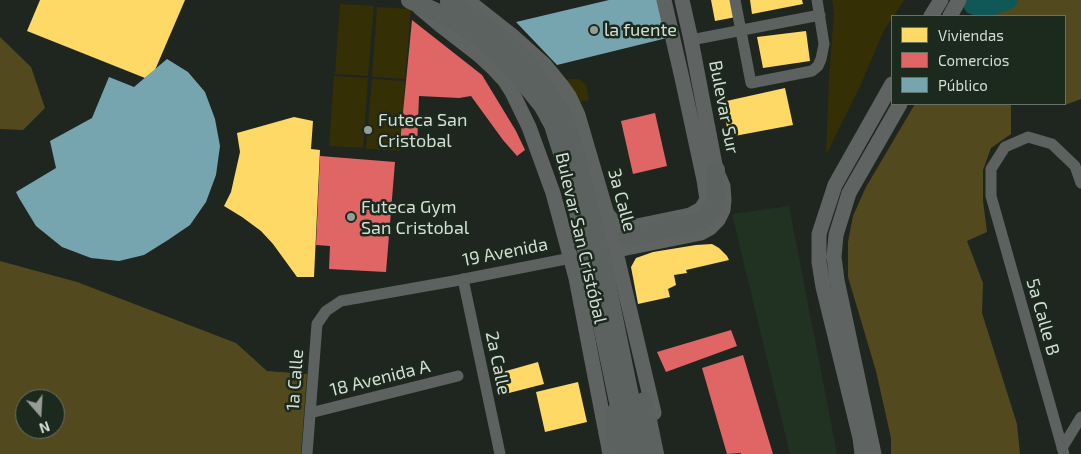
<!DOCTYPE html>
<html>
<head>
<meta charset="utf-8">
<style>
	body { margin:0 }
	#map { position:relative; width:1081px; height:454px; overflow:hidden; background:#1f2620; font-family:"Exo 2",sans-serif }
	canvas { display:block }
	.legend { position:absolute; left:891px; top:15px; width:175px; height:90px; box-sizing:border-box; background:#1c291d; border:1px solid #667167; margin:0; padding:6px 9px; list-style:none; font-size:15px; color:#d4ddd5 }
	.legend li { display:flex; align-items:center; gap:10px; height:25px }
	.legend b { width:25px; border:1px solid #667167 }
	.north { position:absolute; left:15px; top:389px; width:50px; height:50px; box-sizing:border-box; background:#1c291d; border:1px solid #667167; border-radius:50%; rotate:161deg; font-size:14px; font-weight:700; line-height:20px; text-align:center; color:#d4ddd5 }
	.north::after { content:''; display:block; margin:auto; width:18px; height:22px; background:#959d96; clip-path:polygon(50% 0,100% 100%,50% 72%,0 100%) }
</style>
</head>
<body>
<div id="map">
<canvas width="1081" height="454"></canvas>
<ul class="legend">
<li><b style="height:14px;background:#ffd966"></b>Viviendas</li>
<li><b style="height:14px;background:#e06666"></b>Comercios</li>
<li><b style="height:14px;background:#76a5af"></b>Público</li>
</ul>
<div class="north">N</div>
</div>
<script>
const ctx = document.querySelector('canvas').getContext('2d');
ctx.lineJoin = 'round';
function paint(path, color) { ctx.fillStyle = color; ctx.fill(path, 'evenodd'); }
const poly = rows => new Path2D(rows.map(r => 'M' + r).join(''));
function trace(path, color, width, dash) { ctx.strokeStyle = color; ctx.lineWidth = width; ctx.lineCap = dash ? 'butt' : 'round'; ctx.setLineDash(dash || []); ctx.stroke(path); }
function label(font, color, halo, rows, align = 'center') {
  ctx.font = font + ' "Exo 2",sans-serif'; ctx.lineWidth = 5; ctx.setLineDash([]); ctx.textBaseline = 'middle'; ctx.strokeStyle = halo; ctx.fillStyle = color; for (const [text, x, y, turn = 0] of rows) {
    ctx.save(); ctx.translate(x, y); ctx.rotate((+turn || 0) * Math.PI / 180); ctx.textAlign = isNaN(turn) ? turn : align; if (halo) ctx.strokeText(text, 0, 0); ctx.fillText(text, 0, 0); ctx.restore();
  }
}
paint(poly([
	[789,206,837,454,790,454,732,214]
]), '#213222');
paint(poly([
	[832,0,904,0,894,16,892,16,892,18,884,30,861,84,826,155,829,77,834,14],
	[340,4,374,6,368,76,335,74],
	[377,7,411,9,405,79,372,77],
	[334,76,368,78,363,148,329,146],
	[372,79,405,81,400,151,366,149],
	[569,79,579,79,586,85,589,100,575,103,565,83]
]), '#352f05');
paint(poly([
	[999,0,1081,0,1081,99,1065,105,1061,104,1065,104,1065,16,980,16,995,8],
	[0,37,31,67,45,108,23,130,0,129],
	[915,104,1012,104,1011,105,1011,134,991,148,983,170,983,201,987,232,967,241,983,283,982,313,1017,424,1020,454,891,454,891,438,876,371,848,277,848,242,853,216,866,187],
	[0,261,77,282,236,343,267,371,307,374,301,454,0,454],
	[25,399,55,399,55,429,25,429]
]), '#524a1e');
paint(poly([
	[40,0,185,0,155,70,145,78,27,31],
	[711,0,733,0,736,17,715,21],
	[750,0,802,0,803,4,752,14],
	[806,31,810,61,763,68,757,37],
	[785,88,793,125,729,137,722,102],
	[294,117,313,121,311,149,320,150,314,277,297,277,273,244,261,231,242,217,224,206,231,192,240,152,237,133],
	[712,244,719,248,727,256,729,260,686,270,687,273,674,275,676,285,668,289,670,297,638,304,631,267,636,258,653,252,696,245],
	[538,362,544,384,505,394,499,373],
	[578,382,587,422,545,432,536,392]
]), '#ffd966');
paint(poly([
	[412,20,482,75,516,131,525,150,517,156,503,140,471,96,459,98,419,96,417,147,400,143],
	[655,113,667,166,633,174,621,121],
	[320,156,395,162,386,272,329,269,330,246,316,245],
	[731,330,737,346,666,372,657,352],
	[743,355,773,454,741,454,741,453,727,454,702,368]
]), '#e06666');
paint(poly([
	[609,0,658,0,667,38,557,65,516,22],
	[167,59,188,72,205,92,215,119,220,146,216,175,206,202,190,225,168,240,144,255,119,261,91,258,62,247,36,226,19,198,16,192,56,168,50,141,92,118,109,77,134,87]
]), '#76a5af');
trace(poly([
	[973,5,986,8,1008,0]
]), '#0f5857', 19);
trace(poly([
	[735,0,751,83,812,71,818,66,821,59,824,44,817,0],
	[691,40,820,15],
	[463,279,500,454],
	[310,413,458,376],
	[1062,448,1081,417],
	[307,454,317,324,326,311,341,301,454,281,571,258],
	[1064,454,991,196,991,169,1005,147,1028,137,1052,144,1075,166,1081,183]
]), '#5d615f', 11);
trace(poly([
	[467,0,515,38,544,64,562,86,569,96,578,115,607,214,654,413],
	[420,8,439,24,479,55,493,68,505,81,512,92,529,127,553,193,576,278,610,454],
	[931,16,941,0],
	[950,16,959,0],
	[607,214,613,221,619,225,625,227,632,227,690,215,701,209,707,200,704,180,682,78,664,0],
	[607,252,701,233,710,228,718,220,723,210,724,200,723,186,716,170,691,40,682,0],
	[862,454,860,438,823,287,819,262,819,234,835,185,892,84],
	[874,454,837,280,834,257,836,235,849,193,900,104]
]), '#5f6361', 15);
trace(poly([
	[410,0,441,14],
	[627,238,698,222,705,219,710,212,714,205,716,197,715,186,716,170],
	[616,411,616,434,618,454]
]), '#5c625f', 18);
trace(poly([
	[449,2,483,24,507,43,532,69,562,114,572,140,587,195,606,279,642,454],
	[441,14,474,33,498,54,521,79,542,105,553,125,573,188,629,454],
	[644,401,655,454]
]), '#5c625f', 18);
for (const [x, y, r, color] of [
	[594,30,5,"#959d96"],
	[368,130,5,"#959d96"],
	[351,217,5,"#959d96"]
]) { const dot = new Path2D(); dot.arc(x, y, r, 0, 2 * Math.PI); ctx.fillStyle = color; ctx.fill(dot); trace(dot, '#1c291d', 2); }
label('18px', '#d4ddd5', '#1c291d', [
	["la fuente",604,30],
	["Futeca San",378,120],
	["Cristobal",378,141],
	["Futeca Gym",361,207],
	["San Cristobal",361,228]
], 'left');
label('18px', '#d4ddd5', '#1c291d', [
	["Bulevar Sur",724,107,79],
	["3a Calle",622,200,75],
	["Bulevar San Cristóbal",581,238,77],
	["19 Avenida",505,252,-11],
	["5a Calle B",1043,317,74],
	["2a Calle",498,363,78],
	["18 Avenida A",380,378,-14],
	["1a Calle",295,380,-86]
]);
</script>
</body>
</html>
